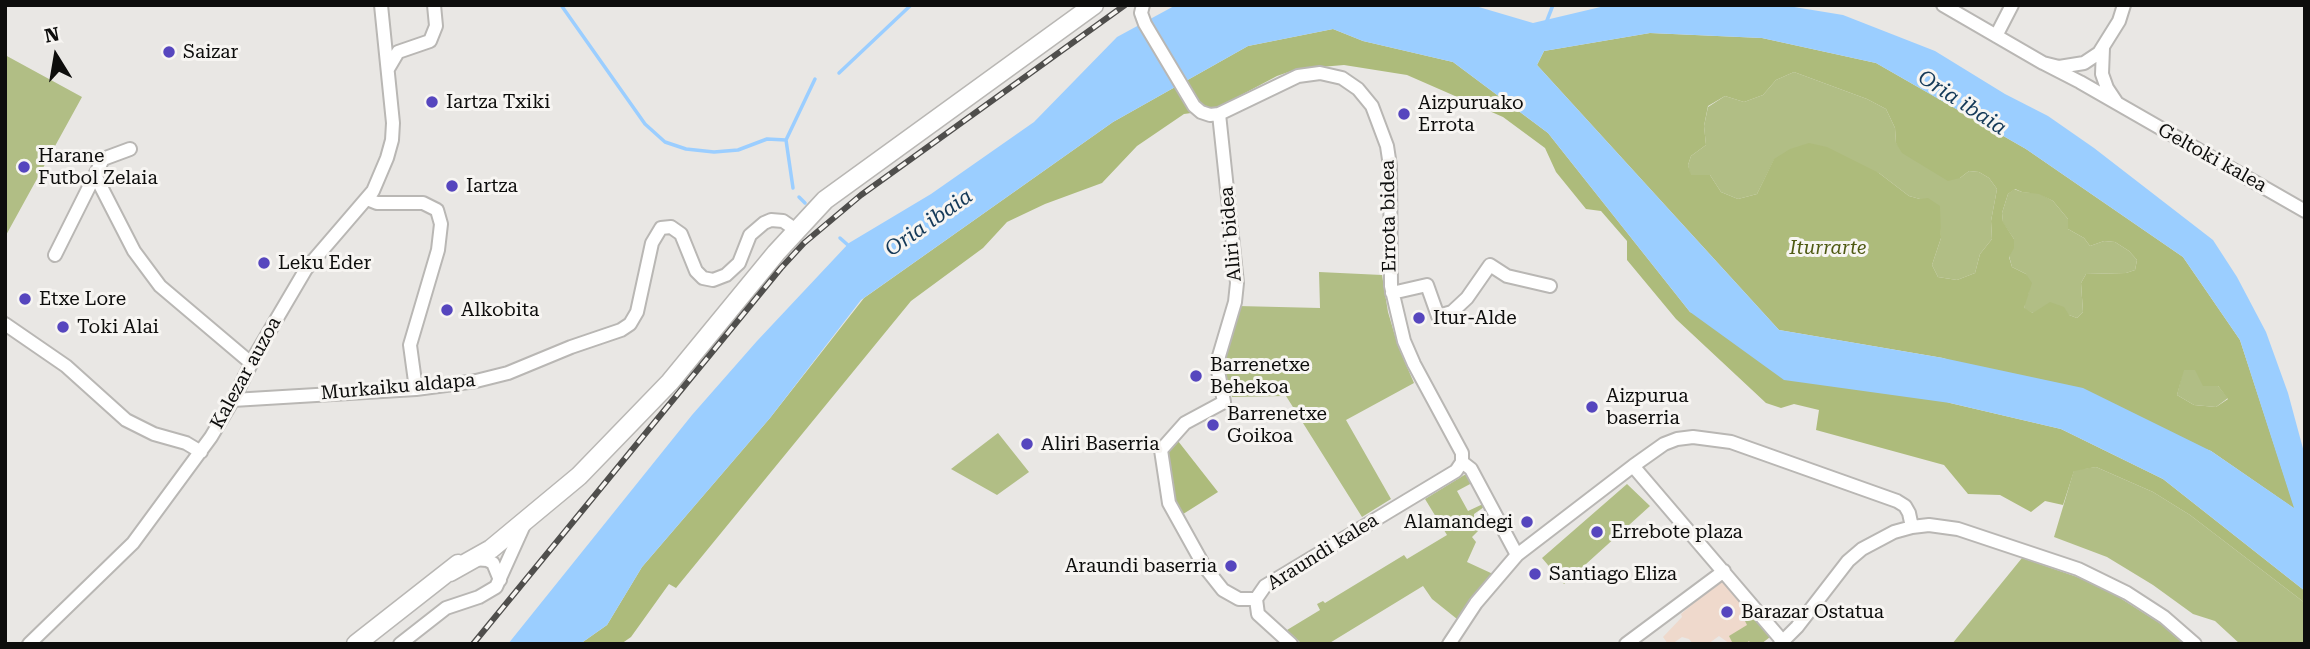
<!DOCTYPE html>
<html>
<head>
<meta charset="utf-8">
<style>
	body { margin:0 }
	#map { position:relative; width:2310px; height:649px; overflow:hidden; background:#e9e7e4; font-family:"Roboto Serif",serif }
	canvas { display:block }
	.frame { position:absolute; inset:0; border:7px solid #0d0d0c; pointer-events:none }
	.north { position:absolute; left:21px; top:21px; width:70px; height:70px; -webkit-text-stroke:5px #f7f5f2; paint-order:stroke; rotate:349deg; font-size:19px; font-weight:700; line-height:28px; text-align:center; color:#0d0d0c }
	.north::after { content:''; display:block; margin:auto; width:24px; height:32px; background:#0d0d0c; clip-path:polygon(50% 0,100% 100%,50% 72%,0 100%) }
</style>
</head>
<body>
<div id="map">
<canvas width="2310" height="649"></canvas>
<div class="frame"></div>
<div class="north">N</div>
</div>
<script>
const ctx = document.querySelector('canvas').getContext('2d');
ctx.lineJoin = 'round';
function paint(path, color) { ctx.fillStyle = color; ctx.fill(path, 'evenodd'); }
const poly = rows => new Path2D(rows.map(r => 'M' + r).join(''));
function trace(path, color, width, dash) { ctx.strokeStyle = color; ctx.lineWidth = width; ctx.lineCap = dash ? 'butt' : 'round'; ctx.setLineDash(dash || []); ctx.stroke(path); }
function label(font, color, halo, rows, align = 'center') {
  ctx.font = font + ' "Roboto Serif",serif'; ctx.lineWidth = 6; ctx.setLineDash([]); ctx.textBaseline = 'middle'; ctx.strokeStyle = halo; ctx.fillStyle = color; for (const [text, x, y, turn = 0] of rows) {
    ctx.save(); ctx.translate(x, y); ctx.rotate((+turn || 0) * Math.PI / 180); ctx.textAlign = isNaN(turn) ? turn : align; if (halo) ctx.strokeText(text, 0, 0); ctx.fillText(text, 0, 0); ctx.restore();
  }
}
paint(poly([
	[1723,578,1770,637,1761,644,1730,644,1719,636,1708,644,1693,644,1689,639,1682,637,1672,644,1668,644,1663,637,1682,617,1681,614]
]), '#efd9cc');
paint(poly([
	[5,55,82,97,5,237],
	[1794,72,1867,99,1886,109,1895,128,1896,143,1960,178,1969,171,1979,172,1989,178,1997,189,1991,221,1992,239,1980,254,1975,273,1957,280,1938,277,1932,265,1941,238,1939,218,1920,199,1909,196,1879,173,1774,160,1757,194,1738,199,1721,192,1710,175,1690,175,1688,165,1691,156,1706,145,1704,126,1708,107,1725,96,1744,102,1763,95,1776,80],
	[2014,189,2022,192,2039,193,2053,201,2068,219,2068,229,2084,238,2090,246,2104,241,2115,242,2129,251,2137,260,2135,270,2126,273,2086,274,2081,283,2083,312,2077,318,2069,315,2033,313,2024,309,2025,299,2029,292,2026,274,2012,267,2009,256,2014,239,2003,223,2002,213,2008,194],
	[1319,272,1382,275,1388,312,1398,346,1414,383,1346,420,1391,499,1362,517,1286,396,1232,397,1222,359,1238,306,1320,308],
	[2195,369,2218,386,2228,398,2216,407,2194,405,2177,395,2183,370],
	[998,433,1029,472,997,495,951,469],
	[2096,467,2153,492,2190,515,2305,603,2305,644,2240,644,2215,621,2193,614,2153,585,2107,557,2054,537,2074,470],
	[1466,474,1472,483,1457,491,1468,511,1483,504,1484,507,1474,514,1474,519,1481,528,1472,537,1476,542,1467,562,1493,574,1457,619,1432,599,1423,586,1328,644,1302,644,1287,630,1320,610,1317,604,1323,601,1325,603,1404,555,1407,559,1447,535,1425,499],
	[1627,484,1650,506,1564,584,1542,558],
	[2022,558,2086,580,2117,596,2161,624,2184,644,1952,644],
	[1753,616,1770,637,1761,644,1751,644,1749,641,1745,644,1733,644,1729,636,1747,625,1745,621]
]), '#b1be85');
paint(poly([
	[1333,29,1363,41,1453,62,1548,133,1690,312,1950,403,2061,429,2163,479,2305,591,2305,603,2190,515,2153,492,2096,467,2074,471,2063,505,2045,501,2031,512,2000,495,1968,494,1944,465,1816,430,1819,410,1794,404,1781,408,1766,403,1676,319,1627,260,1627,241,1601,211,1586,209,1556,172,1545,148,1503,117,1407,75,1344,65,1297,69,1277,76,1213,110,1184,114,1137,146,1102,183,1045,204,1007,222,983,248,911,301,676,588,669,584,631,637,621,644,580,644,607,625,642,567,770,418,864,298,1113,122,1248,46],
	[1650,33,1762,38,1876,63,2026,149,2183,257,2240,340,2295,509,2211,451,1943,358,1779,330,1537,65,1544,51],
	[1794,72,1867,99,1886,109,1895,128,1896,143,1902,153,1948,181,1960,178,1969,171,1979,172,1989,178,1997,189,1991,221,1992,239,1980,254,1975,273,1957,280,1938,277,1932,265,1941,238,1940,206,1928,198,1920,199,1909,196,1879,173,1827,147,1809,143,1790,149,1774,159,1757,194,1738,199,1721,192,1710,175,1691,175,1688,165,1691,156,1706,145,1704,126,1708,106,1725,96,1744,102,1763,95,1776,80],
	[2015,189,2022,192,2039,194,2053,201,2068,219,2068,229,2084,238,2090,246,2104,241,2115,242,2129,251,2137,260,2135,270,2126,273,2086,274,2081,283,2083,312,2077,318,2069,315,2064,307,2050,302,2033,313,2024,308,2032,283,2026,274,2012,267,2009,257,2014,248,2014,239,2003,222,2002,213,2008,194],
	[2184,370,2195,370,2203,386,2218,386,2228,399,2216,407,2194,405,2177,395],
	[1178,441,1218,492,1180,516,1169,497,1165,456]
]), '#adbb7b');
paint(poly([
	[1176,5,1472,5,1533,23,1609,5,1782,5,1843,15,1935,51,2005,94,2048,116,2094,148,2213,240,2237,277,2266,332,2288,393,2305,456,2305,591,2163,479,2061,429,1950,403,1784,380,1690,312,1548,133,1453,62,1363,41,1333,29,1248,46,1113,122,861,300,770,418,642,567,607,625,580,644,508,644,692,415,757,341,849,243,931,194,1034,122,1117,37],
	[1650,33,1762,38,1876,63,2026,149,2183,257,2240,340,2294,508,2211,451,2083,388,1943,358,1779,330,1537,65,1544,51]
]), '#9bceff');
trace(poly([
	[561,5,645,124,665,142,686,149,714,152,738,150,767,139,786,140],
	[1546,23,1553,5],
	[839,73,911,5],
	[793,188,786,140,815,79],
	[799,197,805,203],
	[840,238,849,246]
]), '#9bceff', 3.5);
const minor = poly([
	[1143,5,1141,13,1145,24,1194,106,1201,112,1210,115,1219,114,1298,76,1320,73,1342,78,1358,89,1372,106,1387,146,1390,166,1391,286,1404,341,1414,364,1462,453,1462,462,1471,469,1517,555],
	[1943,5,2043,63,2059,67,2084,63,2099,53,2119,21,2124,5],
	[1996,36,2012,5],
	[2103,48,2102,74,2107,88,2117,103],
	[2043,63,2080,82,2305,211],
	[388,69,398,52,430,41,436,26,434,5],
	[1219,114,1237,283,1235,302,1219,356,1218,371,1224,402,1185,423,1161,450,1169,503,1204,566,1223,590,1239,599,1256,599],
	[130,149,103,159,95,175,134,251,160,286,251,363],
	[367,199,377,203,423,203,437,210,441,224,438,250,410,345,416,389],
	[55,255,95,175],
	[1392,293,1427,285,1438,316,1452,312,1467,298,1490,265,1507,276,1550,286],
	[5,324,66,366,126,420,154,434,186,443,201,452],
	[233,400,416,389,476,381,508,373,571,347,621,330,630,324,637,312,652,243,661,228,671,227,681,234,696,271,703,278,713,280,726,275,739,263,750,235,764,223,771,220,783,221,796,230],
	[1633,466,1785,644],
	[473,559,487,560,493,563,500,580],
	[1256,599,1265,586,1456,471,1462,462],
	[1256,599,1258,614,1291,644],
	[29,644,133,543,211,437,233,400,256,354,306,269,373,191,387,158,392,140,393,123,381,5],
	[400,644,446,608,479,597,496,587,524,525],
	[1449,644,1476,603,1517,555,1633,466,1664,444,1677,439,1693,437,1731,442,1897,501,1905,506,1909,513,1912,527],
	[1626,644,1724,571],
	[1780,644,1797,627,1848,561,1862,549,1894,532,1912,527,1929,525,1958,529,2078,569,2127,593,2164,617,2195,644]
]);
const highway = poly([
	[450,572,491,549,579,476,670,382,776,253,825,200,1094,5],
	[356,644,458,564]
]);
trace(minor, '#b9b7b4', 16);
trace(highway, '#b9b7b4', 21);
trace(minor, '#fff', 12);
trace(highway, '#fff', 18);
const rail = poly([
	[473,644,781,268,804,243,861,195,1125,5]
]);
trace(rail, '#4f4e4c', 6);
trace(rail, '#f7f5f2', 3.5, [10]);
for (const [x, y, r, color] of [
	[169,52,7,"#5646be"],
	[432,102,7,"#5646be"],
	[1404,114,7,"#5646be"],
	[24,167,7,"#5646be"],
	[452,186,7,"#5646be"],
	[264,263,7,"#5646be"],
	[25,299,7,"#5646be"],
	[447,310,7,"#5646be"],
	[1419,318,7,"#5646be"],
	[63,327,7,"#5646be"],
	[1196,376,7,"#5646be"],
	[1592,407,7,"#5646be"],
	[1213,425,7,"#5646be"],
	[1027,444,7,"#5646be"],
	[1527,522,7,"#5646be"],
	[1597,532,7,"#5646be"],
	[1231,566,7,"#5646be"],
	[1535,574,7,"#5646be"],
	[1727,612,7,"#5646be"]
]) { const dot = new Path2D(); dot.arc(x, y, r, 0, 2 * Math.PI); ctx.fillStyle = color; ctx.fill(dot); trace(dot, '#f7f5f2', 2.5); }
label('19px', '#0d0d0c', '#f7f5f2', [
	["Saizar",183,52],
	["Iartza Txiki",446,102],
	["Aizpuruako",1418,103],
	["Errota",1418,125],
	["Harane",38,156],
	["Futbol Zelaia",38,178],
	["Iartza",466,186],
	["Leku Eder",278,263],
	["Etxe Lore",39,299],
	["Alkobita",461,310],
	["Itur-Alde",1433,318],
	["Toki Alai",77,327],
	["Barrenetxe",1210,365],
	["Behekoa",1210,387],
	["Aizpurua",1606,396],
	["baserria",1606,418],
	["Barrenetxe",1227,414],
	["Goikoa",1227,436],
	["Aliri Baserria",1041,444],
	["Alamandegi",1513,522,"right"],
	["Errebote plaza",1611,532],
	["Araundi baserria",1217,566,"right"],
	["Santiago Eliza",1549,574],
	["Barazar Ostatua",1741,612]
], 'left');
label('19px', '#0d0d0c', '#f7f5f2', [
	["Geltoki kalea",2212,158,29],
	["Errota bidea",1389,216,-91],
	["Aliri bidea",1231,234,-95],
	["Kalezar auzoa",246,373,-61],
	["Murkaiku aldapa",398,387,-5],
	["Araundi kalea",1323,552,-32]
]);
label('italic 19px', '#4e5912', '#f7f5f2', [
	["Iturrarte",1828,248]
]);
label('italic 21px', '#143958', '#f7f5f2', [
	["Oria ibaia",1962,103,33],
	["Oria ibaia",929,223,-35]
]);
</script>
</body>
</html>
